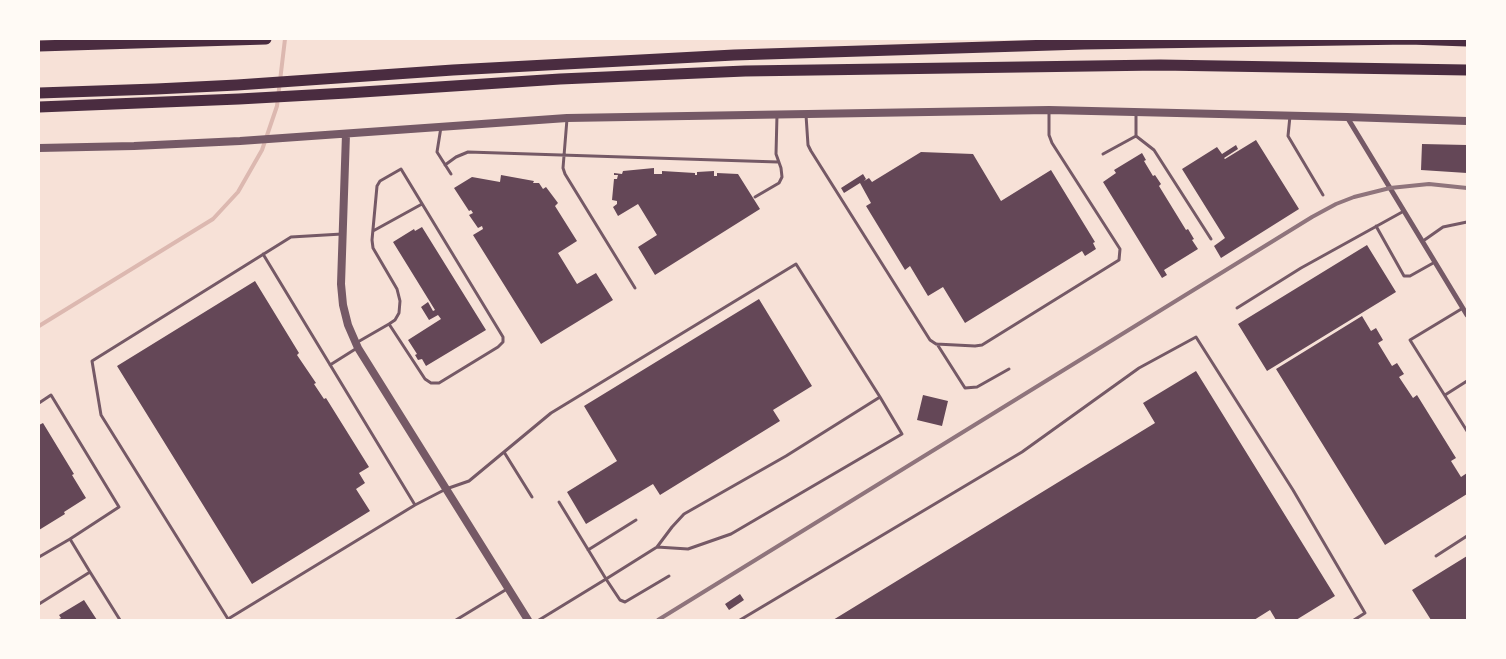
<!DOCTYPE html>
<html>
<head>
<meta charset="utf-8">
<style>
	body { margin:0 }
	#map { position:relative; width:1506px; height:659px; overflow:hidden; background:#f7e1d7; font-family:"IBM Plex Sans",sans-serif }
	canvas { display:block }
	.frame { position:absolute; inset:0; border:40px solid #fffaf5; pointer-events:none }
</style>
</head>
<body>
<div id="map">
<canvas width="1506" height="659"></canvas>
<div class="frame"></div>
</div>
<script>
const ctx = document.querySelector('canvas').getContext('2d');
ctx.lineJoin = 'round';
const poly = rows => new Path2D(rows.map(r => 'M' + r).join(''));
function trace(path, color, width, dash) { ctx.strokeStyle = color; ctx.lineWidth = width; ctx.lineCap = dash ? 'butt' : 'round'; ctx.setLineDash(dash || []); ctx.stroke(path); }
function paint(path, color) { ctx.fillStyle = color; ctx.fill(path, 'evenodd'); }
trace(poly([
	[39,326,213,219,238,192,262,150,277,106,285,39]
]), '#dcb8b0', 4);
paint(poly([
	[1256,140,1299,209,1221,258,1214,246,1225,238,1182,169,1217,147,1222,154,1236,145,1238,149,1224,158,1225,159],
	[1422,144,1467,145,1467,173,1421,170],
	[921,152,973,154,1001,201,1051,170,1095,242,1093,243,1096,249,1085,256,1082,251,965,323,943,287,928,296,910,266,905,270,866,206,871,203,860,183,844,193,841,188,863,174,866,179,864,181,869,178,872,182],
	[1142,153,1146,160,1144,161,1153,176,1155,175,1161,184,1159,186,1186,230,1188,229,1194,239,1192,240,1198,249,1164,270,1167,275,1162,278,1103,182,1116,173,1114,170],
	[654,168,654,174,662,174,662,171,695,173,695,175,697,175,697,172,714,171,714,176,717,176,717,173,738,174,760,209,655,275,638,247,657,235,638,204,618,216,613,207,617,204,617,201,612,200,614,179,617,179,618,175,614,175,614,173,622,174,623,171],
	[501,175,534,181,533,183,539,183,543,189,546,187,558,203,555,206,577,241,558,253,577,284,596,273,613,300,541,344,473,235,483,229,482,226,478,228,469,215,473,213,471,210,469,211,454,188,472,177,500,182],
	[422,227,486,330,426,366,422,359,418,360,415,355,417,354,408,340,441,319,438,315,429,320,421,307,428,302,433,311,435,310,393,242,414,229,415,231],
	[1367,245,1396,292,1267,371,1238,324],
	[255,281,299,353,297,355,316,383,314,384,324,399,326,398,369,467,359,473,365,483,356,489,370,511,252,584,117,366],
	[759,299,812,386,773,410,780,421,660,495,653,484,586,524,567,492,617,461,584,406],
	[1362,316,1371,331,1376,328,1383,340,1378,343,1392,366,1397,363,1404,374,1399,377,1413,398,1417,395,1456,458,1451,461,1461,477,1467,473,1467,494,1385,545,1276,369],
	[1196,371,1335,596,1296,620,1276,620,1270,610,1254,620,833,620,1155,423,1143,403],
	[923,395,948,401,942,426,917,420],
	[43,423,74,474,72,475,86,498,64,512,65,514,39,530,39,425],
	[1467,556,1467,620,1431,620,1412,590],
	[740,594,744,600,729,610,725,604],
	[84,600,97,620,57,620,61,618,59,615]
]), '#644757');
trace(poly([
	[806,115,808,145,811,151,930,340,936,344,975,346,982,345,1119,260,1120,249,1052,143,1049,135,1049,111],
	[1290,116,1288,136,1323,195],
	[567,119,563,168,565,174,635,288],
	[441,127,437,152,451,174],
	[1136,136,1154,150,1211,239],
	[1103,154,1136,136,1136,113],
	[445,165,456,157,468,152,778,162],
	[755,197,779,183,782,177,781,168,776,154,777,115],
	[1376,226,1404,276,1410,276,1435,262],
	[373,231,422,204],
	[342,234,291,237,92,361,101,415,228,619,415,505,446,489,469,481,551,413,796,264,880,397],
	[1423,241,1443,227,1467,222],
	[263,254,415,505],
	[1237,308,1301,268,1404,211],
	[1463,308,1410,340,1467,431],
	[356,343,389,324,395,320,399,313,400,301,397,289,373,248,372,240,377,186,380,181,401,169,503,337,503,342,498,347,439,383,431,383,425,379,389,324],
	[937,344,965,388,977,387,1009,369],
	[330,365,357,348],
	[1445,395,1467,381],
	[39,403,51,395,119,507,70,539,90,572,39,604],
	[504,452,532,497],
	[657,547,688,549,731,534,902,434,880,397,786,456,684,514,672,527,657,547,606,579,620,600,625,602,669,576],
	[588,550,636,520],
	[1436,556,1467,536],
	[39,557,70,539],
	[90,572,120,620],
	[456,620,507,589],
	[539,620,606,579,559,502],
	[740,620,1022,452,1139,368,1196,337,1293,490,1365,613,1354,620]
]), '#755966', 3);
trace(poly([
	[1347,117,1467,315]
]), '#755966', 5);
trace(poly([
	[346,134,341,284,343,305,348,325,358,348,528,620],
	[39,148,134,146,240,141,567,118,1049,110,1347,117,1467,121]
]), '#755966', 8);
trace(poly([
	[39,46,266,39],
	[39,93,156,89,237,85,453,70,734,55,1084,44,1409,39,1467,41],
	[39,107,239,99,347,93,560,79,745,71,1160,65,1467,70]
]), '#4a2c40', 11);
trace(poly([
	[658,620,1312,217,1336,204,1354,197,1390,188,1429,184,1467,188]
]), '#8f747c', 4);
</script>
</body>
</html>
